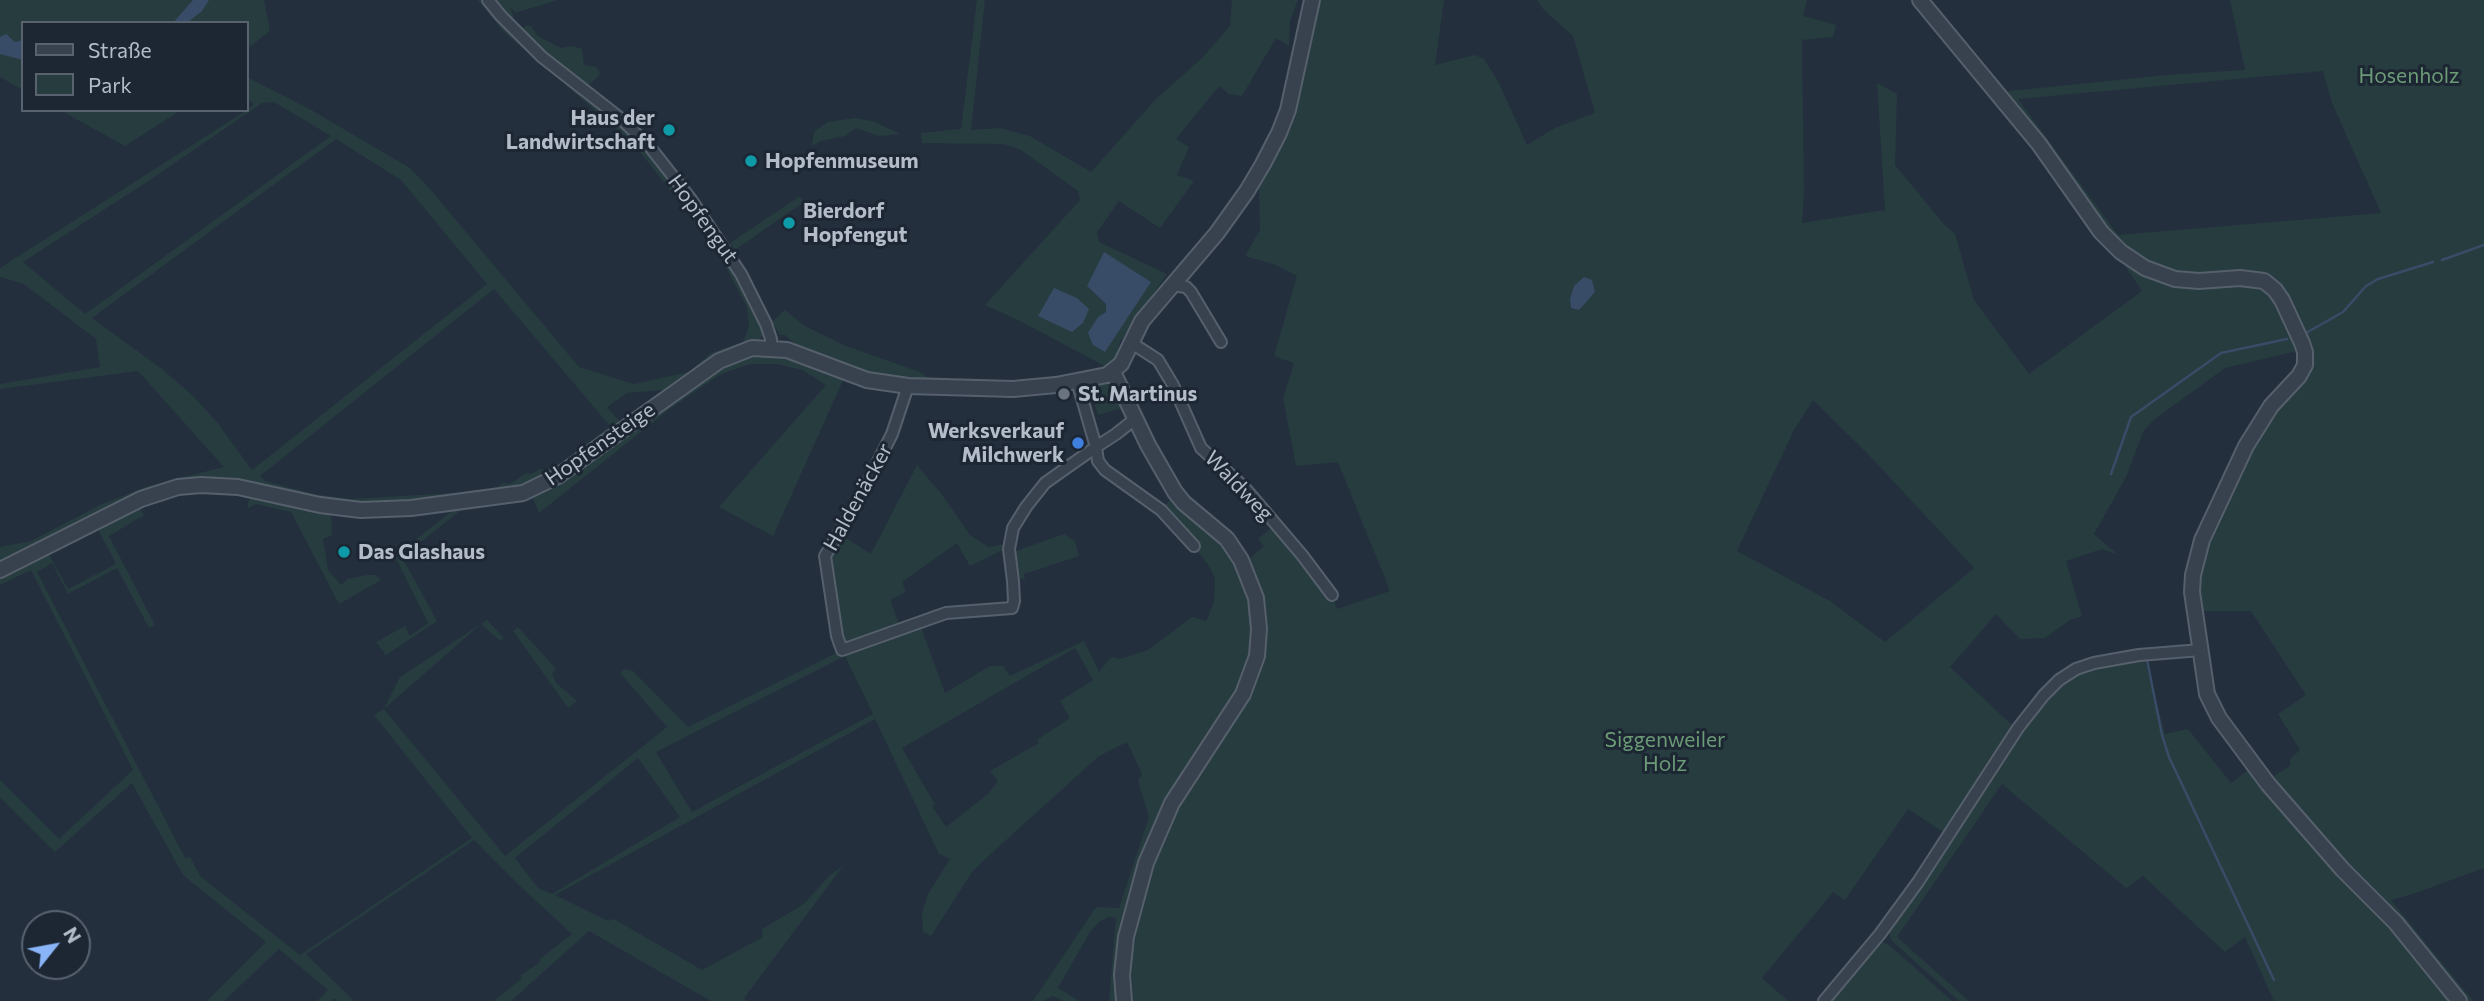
<!DOCTYPE html>
<html>
<head>
<meta charset="utf-8">
<style>
	body { margin:0 }
	#map { position:relative; width:2484px; height:1001px; overflow:hidden; background:#242f3e; font-family:Commissioner,sans-serif }
	canvas { display:block }
	.legend { position:absolute; left:21px; top:21px; width:228px; height:91px; box-sizing:border-box; background:#1d2633; border:2px solid #59626f; margin:0; padding:9px 12px; list-style:none; font-size:21px; color:#b4bcc9 }
	.legend li { display:flex; align-items:center; gap:14px; height:35px }
	.legend b { width:35px; border:2px solid #59626f }
	.north { position:absolute; left:21px; top:910px; width:70px; height:70px; box-sizing:border-box; background:#1d2633; border:2px solid #59626f; border-radius:50%; rotate:59deg; font-size:19px; font-weight:700; line-height:28px; text-align:center; color:#b4bcc9 }
	.north::after { content:''; display:block; margin:auto; width:24px; height:32px; background:#8ab4f8; clip-path:polygon(50% 0,100% 100%,50% 72%,0 100%) }
</style>
</head>
<body>
<div id="map">
<canvas width="2484" height="1001"></canvas>
<ul class="legend">
<li><b style="height:9px;background:#38414e"></b>Straße</li>
<li><b style="height:19px;background:#263c3f"></b>Park</li>
</ul>
<div class="north">N</div>
</div>
<script>
const ctx = document.querySelector('canvas').getContext('2d');
ctx.lineJoin = 'round';
function paint(path, color) { ctx.fillStyle = color; ctx.fill(path, 'evenodd'); }
const poly = rows => new Path2D(rows.map(r => 'M' + r).join(''));
function trace(path, color, width, dash) { ctx.strokeStyle = color; ctx.lineWidth = width; ctx.lineCap = dash ? 'butt' : 'round'; ctx.setLineDash(dash || []); ctx.stroke(path); }
function label(font, color, halo, rows, align = 'center') {
  ctx.font = font + ' Commissioner,sans-serif'; ctx.lineWidth = 6; ctx.setLineDash([]); ctx.textBaseline = 'middle'; ctx.strokeStyle = halo; ctx.fillStyle = color; for (const [text, x, y, turn = 0] of rows) {
    ctx.save(); ctx.translate(x, y); ctx.rotate((+turn || 0) * Math.PI / 180); ctx.textAlign = isNaN(turn) ? turn : align; if (halo) ctx.strokeText(text, 0, 0); ctx.fillText(text, 0, 0); ctx.restore();
  }
}
paint(poly([
	[0,0,264,0,270,31,247,49,247,23,23,23,23,90,0,77],
	[478,0,486,0,518,37,633,133,654,157,725,252,745,288,762,326,762,336,757,345,722,355,561,469,545,479,509,492,370,504,323,502,238,481,201,480,165,486,144,494,0,566,0,547,31,541,100,505,148,486,224,467,138,371,0,389,0,384,100,367,96,339,24,284,0,277,0,268,247,110,254,104,247,99,247,77,313,111,410,168,430,189,579,367,634,384,689,372,711,353,743,342,749,327,747,307,716,249,633,143,503,31],
	[274,102,331,136,85,314,23,262,150,180,262,103],
	[336,139,401,180,487,284,252,470,216,421,193,396,162,369,92,318],
	[494,289,610,426,559,465,555,464,546,470,540,469,531,474,526,473,510,484,503,483,492,491,349,499,314,494,265,481,260,476],
	[663,390,621,423,607,407,627,393],
	[491,0,558,0,515,13,510,6,514,17,505,17],
	[977,0,985,0,971,130,1000,128,1030,136,1091,172,1156,99,1202,58,1230,26,1232,0,1298,0,1290,21,1289,46,1276,38,1242,96,1229,94,1219,86,1176,139,1189,147,1177,175,1194,181,1160,228,1119,201,1097,232,1099,242,1167,274,1120,342,1112,370,1022,322,985,305,1080,200,1078,191,1021,150,1004,144,922,143,921,133,961,129],
	[1151,282,1088,333,1107,312,1106,304,1087,286],
	[1320,0,1444,0,1435,65,1475,55,1484,59,1498,81,1527,145,1557,127,1595,113,1573,36,1543,9,1537,0,1807,0,1803,16,1836,25,1833,37,1802,40,1804,193,1802,223,1885,210,1877,83,1897,94,1895,165,1942,222,1955,234,1974,300,2029,374,2142,291,2115,251,2154,275,2255,283,2272,292,2301,350,2225,368,2155,419,2144,430,2126,477,2094,534,2118,555,2102,549,2066,561,2082,616,2070,620,2045,638,2020,639,1996,614,1950,667,2015,728,1946,834,1908,809,1845,900,1833,892,1762,978,1788,1001,1133,1001,1131,966,1137,927,1146,888,1174,810,1257,681,1265,650,1265,608,1262,589,1249,559,1264,546,1258,539,1276,524,1332,595,1337,609,1390,591,1338,462,1296,466,1283,398,1294,363,1274,356,1297,276,1276,265,1245,256,1260,230,1259,189,1255,187,1296,100],
	[1813,400,1867,453,1974,568,1885,642,1830,601,1737,551,1794,430],
	[2230,0,2484,0,2484,868,2413,894,2391,900,2473,1001,2463,1001,2269,779,2290,766,2290,759,2300,750,2278,714,2306,695,2251,611,2198,611,2196,596,2205,543,2265,420,2309,368,2276,285,2158,270,2110,236,2000,92,2167,75,2245,70],
	[2323,71,2332,103,2381,213,2118,235,2018,99],
	[530,25,538,36,561,48,573,46,582,49,584,65,596,67,600,72,598,77,586,87,540,52,520,32,524,27],
	[60,110,181,110,125,146],
	[855,118,875,122,900,134,878,136,856,128,845,136,821,141,812,146,814,132,828,122],
	[800,196,804,202,735,250,730,243],
	[785,310,805,326,846,346,920,372,930,379,875,376,798,346,785,335,780,335,772,322],
	[775,352,845,376,773,536,719,507,826,385,802,370,777,364,750,364,721,374,671,408,539,513,531,494,720,367,752,353],
	[1105,381,1115,390,1122,408,1098,415,1089,385],
	[917,465,943,496,970,535,989,547,1005,544,1007,548,970,566,957,543,902,582,906,592,890,600,901,629,919,622,945,693,990,666,1003,666,1010,676,1084,641,1099,672,1111,657,1120,659,1148,650,1192,617,1206,621,1214,602,1215,579,1209,566,1185,535,1161,510,1173,496,1225,549,1237,568,1244,587,1253,621,1252,650,1241,686,1142,858,1125,911,1118,947,1119,1001,1109,1001,1116,918,1108,917,1099,922,1090,932,1058,988,1079,1001,1063,1001,1053,996,1043,1001,1033,1001,1096,907,1119,908,1149,817,1138,781,1142,774,1127,742,1099,756,983,861,972,872,931,936,923,932,922,913,928,894,950,859,939,854,875,719,555,895,608,921,614,919,702,970,763,937,762,929,804,904,829,876,843,866,744,998,747,1001,711,1001,589,931,511,1001,494,1001,522,978,521,975,539,963,540,959,572,934,522,888,474,840,306,954,354,1001,338,1001,334,998,331,1001,317,1001,328,990,279,949,224,1001,207,1001,266,942,183,875,132,783,55,852,0,797,0,780,59,839,133,770,31,570,0,585,0,576,47,551,68,589,116,564,96,526,138,505,144,515,109,536,155,625,149,628,117,568,68,594,52,563,37,572,185,858,190,857,200,876,300,955,472,838,374,715,384,709,400,677,481,624,487,620,504,638,500,641,481,624,384,709,505,856,667,727,620,673,625,669,633,671,688,727,842,650,825,560,838,533,871,554],
	[1075,648,1093,680,1060,701,1070,718,1038,739,1039,743,990,771,998,781,988,794,946,827,932,806,935,804,902,748],
	[845,656,873,714,692,812,656,752],
	[638,758,680,817,552,894,538,888,515,858],
	[251,497,261,497,331,514,332,535,323,539,328,570,341,585,348,579,368,575,375,575,381,580,339,604,291,512,256,504,248,508,248,502],
	[466,506,402,557,437,621,386,655,376,642,405,626,410,636,428,623,395,556,457,507],
	[1064,534,1075,541,1079,556,1024,574,1025,580,1017,577,1013,552],
	[518,627,556,669,552,674,556,683,577,701,568,708,513,631],
	[2144,658,2165,734,2188,729,2231,783,2251,768,2456,1001,2274,1001,2245,937,2225,952,2143,876,2126,888,2002,784,1897,937,1969,1001,1959,1001,1892,941,1888,932,2019,730,2046,696,2071,675,2095,665],
	[1880,942,1888,944,1952,1001,1828,1001]
]), '#263c3f');
paint(poly([
	[193,0,209,0,202,11,187,23,173,23],
	[6,34,15,42,23,40,23,60,0,54,0,37],
	[1104,252,1151,282,1105,352,1093,345,1088,333,1098,317,1106,312,1106,304,1087,286],
	[1584,277,1592,280,1595,292,1579,310,1571,308,1570,299,1574,286],
	[1054,288,1077,298,1089,309,1083,323,1072,332,1038,316]
]), '#394c67');
trace(poly([
	[2442,260,2484,245],
	[2306,333,2343,312,2366,286,2378,279,2433,262],
	[2111,474,2131,417,2221,353,2287,339],
	[2147,660,2162,735,2169,757,2274,980]
]), '#394c67', 2.5);
const minor = poly([
	[488,0,501,16,542,57,620,118,650,147,690,198,741,274,766,324,771,339,771,347],
	[1172,285,1186,287,1191,292,1221,342],
	[1130,342,1158,360,1173,385,1201,448,1245,488,1302,555,1332,595],
	[908,386,892,434,860,497,825,556,837,636,842,650,946,613,1012,608,1014,601,1013,581,1009,549,1013,528,1026,507,1045,483,1096,447,1077,381],
	[1135,419,1116,434,1096,447,1098,461,1105,470,1161,510,1194,546],
	[1824,1001,1880,934,1918,882,2018,728,2044,695,2059,680,2076,669,2094,663,2139,655,2201,650]
]);
const tertiary = poly([
	[1920,0,2039,144,2101,232,2121,252,2145,268,2175,279,2199,281,2240,278,2264,281,2275,290,2282,300,2302,343,2305,352,2305,365,2299,376,2271,406,2246,446,2202,540,2193,575,2192,592,2207,694,2219,718,2268,784,2343,870,2396,923,2459,1001],
	[1113,372,1148,445,1175,492,1184,503,1227,539,1241,560,1256,598,1259,629,1257,656,1243,694,1172,803,1146,863,1126,937,1122,975,1124,1001],
	[0,570,141,499,178,487,201,485,238,487,320,505,361,510,411,508,523,493,558,476,719,361,752,348,787,350,867,380,908,386,1013,389,1056,385,1107,375,1121,364,1142,321,1217,233,1247,191,1263,164,1279,133,1288,110,1312,0]
]);
trace(minor, '#565f6c', 14);
trace(tertiary, '#565f6c', 18);
trace(minor, '#38414e', 10);
trace(tertiary, '#38414e', 14);
for (const [x, y, r, color] of [
	[669,130,7,"#0f9aa8"],
	[751,161,7,"#0f9aa8"],
	[789,223,7,"#0f9aa8"],
	[1064,394,7,"#6b7280"],
	[1078,443,7,"#3f7fe0"],
	[344,552,7,"#0f9aa8"]
]) { const dot = new Path2D(); dot.arc(x, y, r, 0, 2 * Math.PI); ctx.fillStyle = color; ctx.fill(dot); trace(dot, '#1d2633', 2.5); }
label('21px', '#6b9a76', '#1d2633', [
	["Hosenholz",2409,76],
	["Siggenweiler",1665,740],
	["Holz",1665,764]
]);
label('bold 21px', '#b4bcc9', '#1d2633', [
	["Haus der",655,118,"right"],
	["Landwirtschaft",655,142,"right"],
	["Hopfenmuseum",765,161],
	["Bierdorf",803,211],
	["Hopfengut",803,235],
	["St. Martinus",1078,394],
	["Werksverkauf",1064,431,"right"],
	["Milchwerk",1064,455,"right"],
	["Das Glashaus",358,552]
], 'left');
label('21px', '#b4bcc9', '#1d2633', [
	["Hopfengut",703,219,54],
	["Hopfensteige",600,444,-35],
	["Waldweg",1239,486,46],
	["Haldenäcker",858,497,-61]
]);
</script>
</body>
</html>
